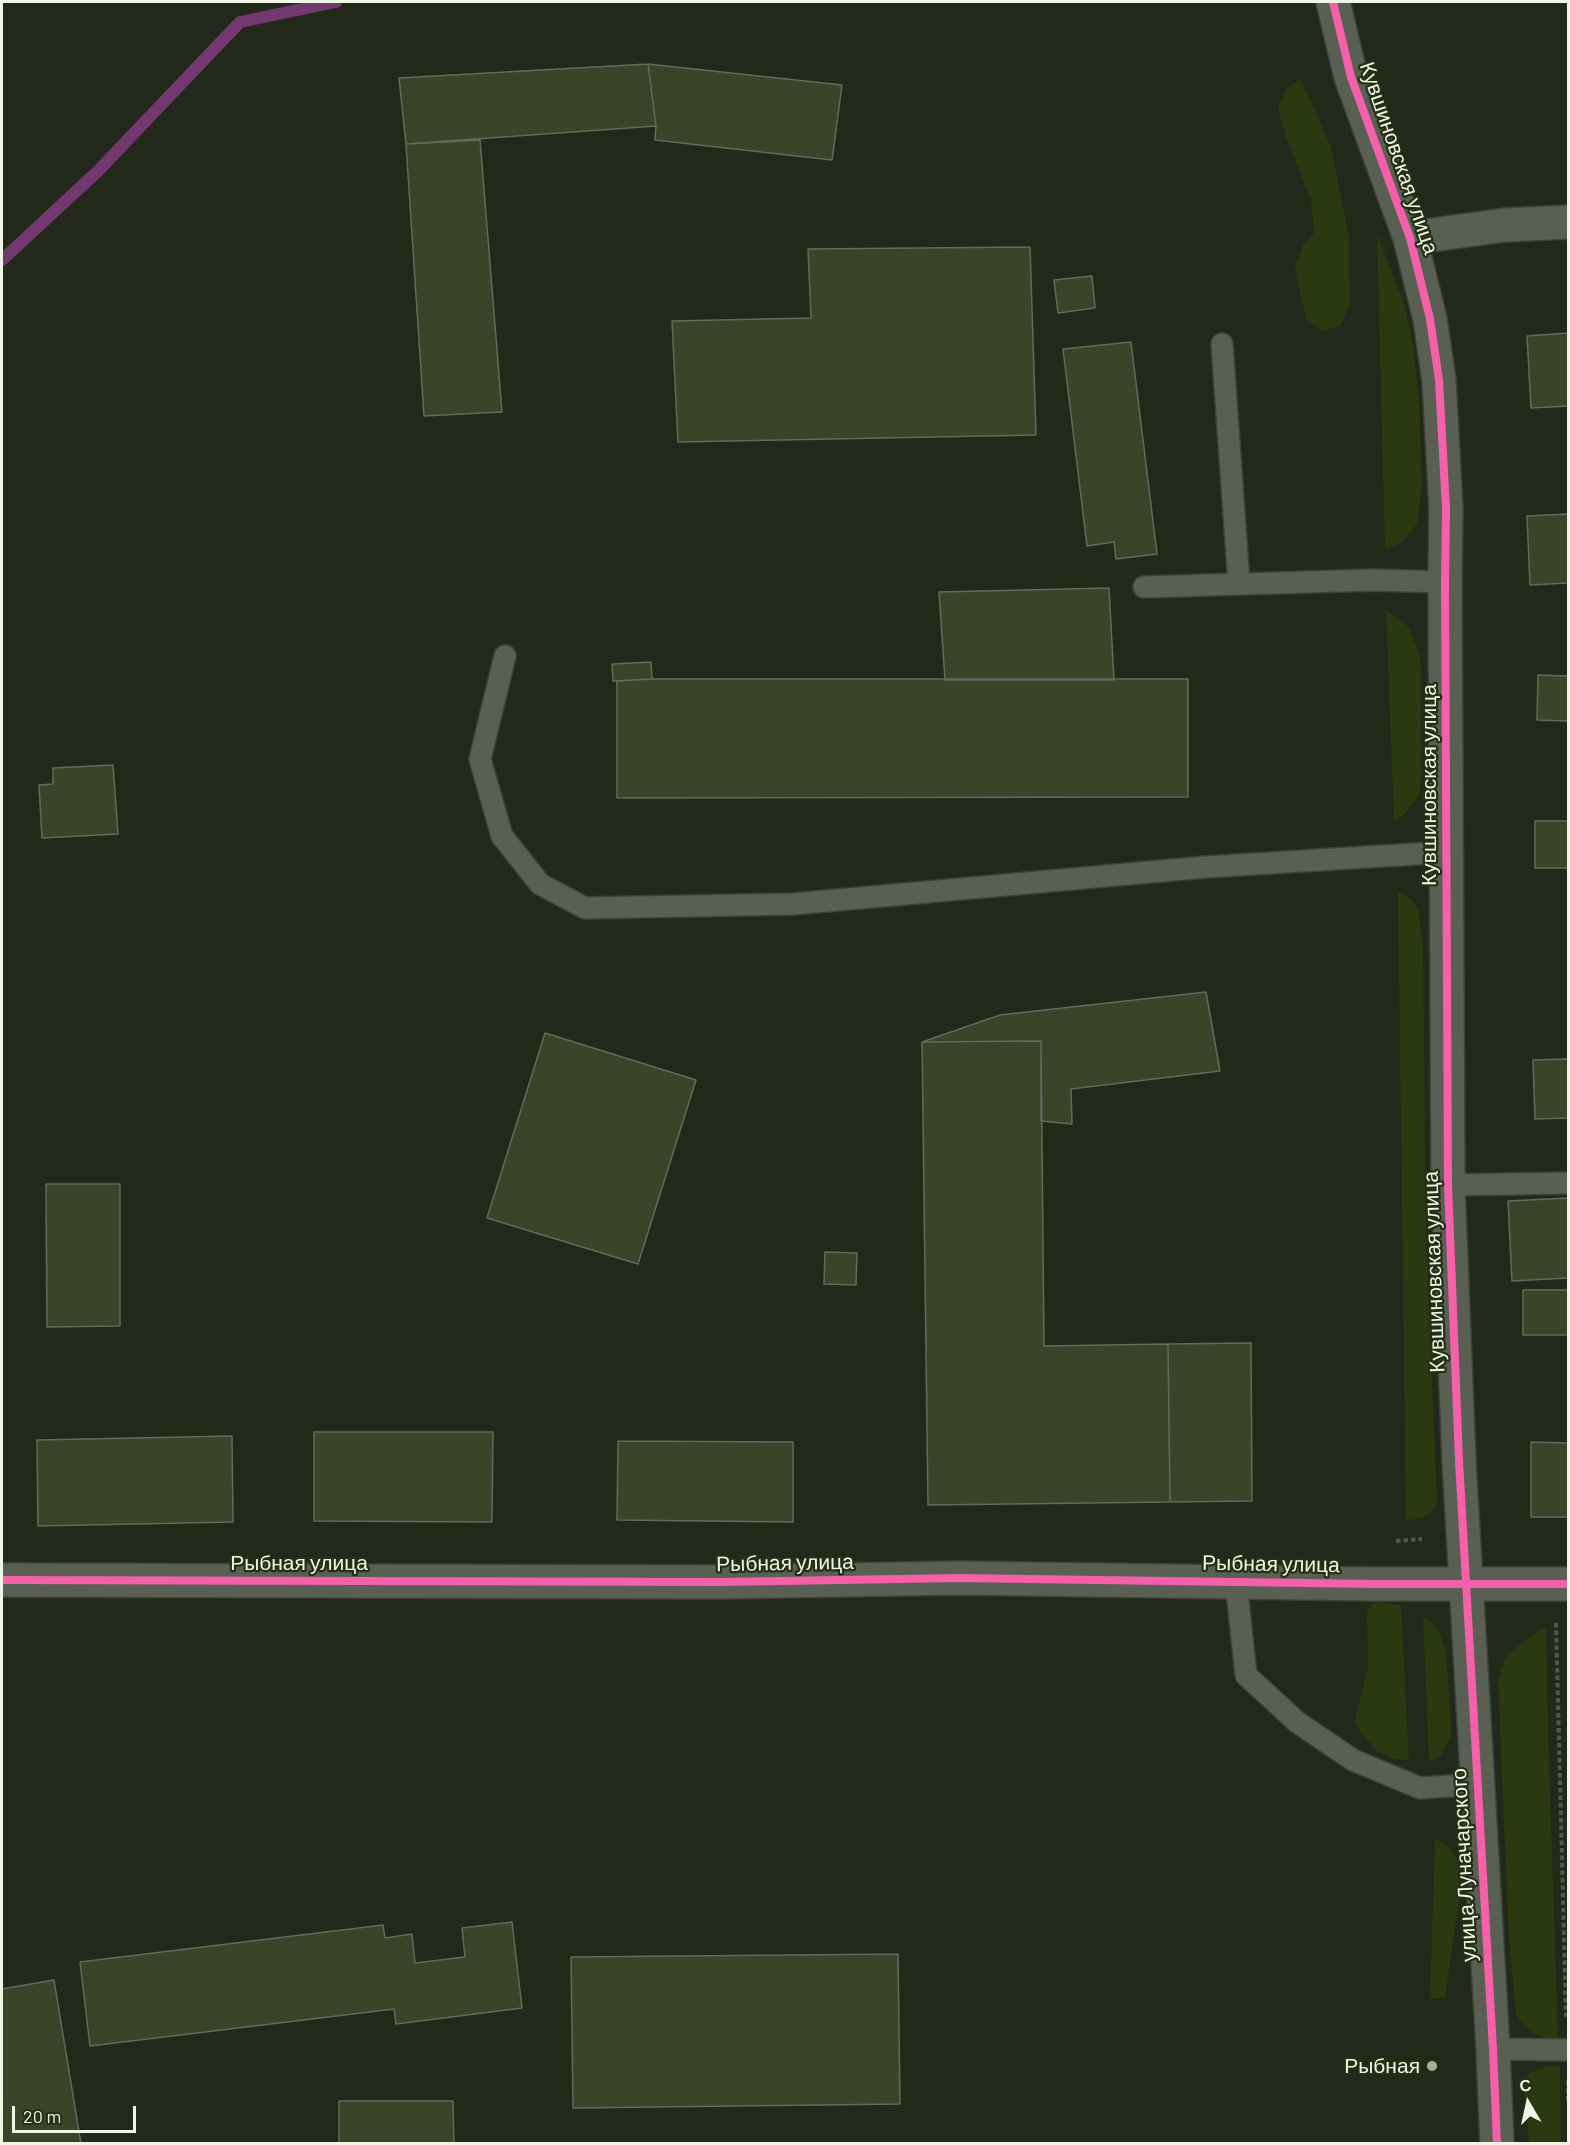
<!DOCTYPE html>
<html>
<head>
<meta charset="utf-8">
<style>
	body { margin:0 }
	#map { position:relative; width:1570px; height:2145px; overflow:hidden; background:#23291a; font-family:Barlow,sans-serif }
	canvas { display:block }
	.frame { position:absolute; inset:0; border:3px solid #eff6e6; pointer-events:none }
	.north { position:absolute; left:1498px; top:2073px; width:60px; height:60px; -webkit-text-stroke:4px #242f14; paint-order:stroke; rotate:351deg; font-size:16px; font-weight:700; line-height:24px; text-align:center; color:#eff6e6 }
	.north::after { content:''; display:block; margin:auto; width:21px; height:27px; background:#eff6e6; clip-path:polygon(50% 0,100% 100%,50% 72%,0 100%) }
	.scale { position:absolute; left:12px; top:2106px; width:124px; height:27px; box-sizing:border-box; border:3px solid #eff6e6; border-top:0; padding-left:8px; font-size:18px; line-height:21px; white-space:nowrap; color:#eff6e6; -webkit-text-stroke:4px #242f14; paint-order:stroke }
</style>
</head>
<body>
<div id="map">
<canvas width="1570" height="2145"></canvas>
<div class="frame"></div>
<div class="north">С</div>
<div class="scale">20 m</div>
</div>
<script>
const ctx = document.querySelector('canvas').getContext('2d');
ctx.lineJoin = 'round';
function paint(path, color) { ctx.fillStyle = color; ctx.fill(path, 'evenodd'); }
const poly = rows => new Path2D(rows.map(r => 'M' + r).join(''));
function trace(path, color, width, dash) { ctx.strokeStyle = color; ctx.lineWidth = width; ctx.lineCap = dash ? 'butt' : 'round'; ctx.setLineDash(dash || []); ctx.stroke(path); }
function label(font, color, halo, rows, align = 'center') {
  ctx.font = font + ' Barlow,sans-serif'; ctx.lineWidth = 4.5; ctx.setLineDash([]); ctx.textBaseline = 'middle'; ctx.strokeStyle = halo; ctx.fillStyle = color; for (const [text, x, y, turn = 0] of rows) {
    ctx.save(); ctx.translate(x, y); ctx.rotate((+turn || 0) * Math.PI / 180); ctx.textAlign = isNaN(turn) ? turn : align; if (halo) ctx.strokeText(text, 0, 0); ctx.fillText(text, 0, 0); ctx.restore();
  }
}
paint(poly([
	[1301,79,1331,147,1349,238,1350,303,1340,326,1323,331,1306,319,1295,268,1303,245,1314,233,1311,200,1285,134,1278,108,1286,89],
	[1377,233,1405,307,1412,339,1419,399,1422,489,1417,524,1401,543,1385,549],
	[1386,610,1409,627,1419,653,1421,669,1421,787,1417,798,1404,814,1394,821],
	[1398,891,1413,901,1418,910,1423,942,1426,1235,1437,1502,1431,1513,1423,1517,1406,1521],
	[1380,1602,1401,1606,1409,1760,1394,1759,1377,1751,1360,1732,1355,1721,1368,1667,1367,1610,1372,1604],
	[1423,1616,1433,1623,1440,1632,1446,1652,1451,1724,1451,1736,1441,1756,1429,1762],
	[1546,1626,1548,1731,1558,2038,1546,2038,1535,2034,1523,2024,1516,2014,1509,1938,1498,1680,1507,1655,1532,1635],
	[1435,1839,1450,1848,1458,1861,1460,1893,1445,1997,1430,1999],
	[1560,2066,1561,2143,1529,2143,1524,2080,1530,2073,1545,2067]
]), '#2a3910');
trace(poly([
	[2,260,98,171,240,22,336,2]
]), '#733870', 12);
const building = poly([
	[648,64,656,126,406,144,399,78,648,64],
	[648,64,842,85,832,160,655,140,656,126,648,64],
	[480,140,502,412,424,416,406,144,480,140],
	[1030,247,1036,435,678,442,672,321,811,318,808,249,1030,247],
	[1092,276,1095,308,1058,313,1054,280,1092,276],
	[1568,333,1568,406,1531,408,1527,336,1568,333],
	[1131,342,1157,554,1116,559,1114,542,1087,546,1063,349,1131,342],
	[1568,514,1568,583,1530,585,1527,516,1568,514],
	[1109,588,1114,680,945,680,939,592,1109,588],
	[651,662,652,679,613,681,612,664,651,662],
	[1538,675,1568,676,1568,721,1537,720,1538,675],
	[652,679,1188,679,1188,797,617,798,617,681,652,679],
	[113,765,118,834,42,838,39,785,53,784,53,768,113,765],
	[1535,821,1568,821,1568,868,1535,868,1535,821],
	[1206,992,1220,1071,1071,1089,1072,1124,1041,1121,1041,1041,922,1042,1000,1015,1206,992],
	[545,1033,696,1080,638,1264,487,1218,545,1033],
	[1041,1041,1044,1346,1168,1344,1170,1502,928,1505,922,1042,1041,1041],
	[1568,1059,1568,1118,1535,1119,1533,1060,1568,1059],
	[46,1184,120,1184,120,1326,47,1327,46,1184],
	[1568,1198,1568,1278,1512,1281,1508,1201,1568,1198],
	[825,1252,857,1253,856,1285,824,1284,825,1252],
	[1523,1290,1568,1290,1568,1335,1523,1335,1523,1290],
	[1251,1343,1252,1501,1170,1502,1168,1344,1251,1343],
	[314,1432,493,1432,492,1522,314,1521,314,1432],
	[232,1436,233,1522,38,1526,37,1440,232,1436],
	[618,1441,793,1442,793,1522,617,1520,618,1441],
	[1531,1442,1568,1443,1568,1517,1531,1517,1531,1442],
	[512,1922,522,2008,396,2024,394,2009,90,2046,80,1962,383,1925,385,1938,412,1934,415,1963,465,1957,462,1928,512,1922],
	[898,1954,900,2104,573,2108,571,1957,898,1954],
	[54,1980,81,2144,2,2144,2,1989,54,1980],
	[339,2101,453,2101,454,2144,339,2144,339,2101]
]);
paint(building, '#3b4329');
trace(building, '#646a5d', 1.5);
const service = poly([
	[1222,344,1239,584],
	[1144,587,1373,580,1445,582],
	[505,656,480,759,502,836,540,884,585,908,793,904,1206,867,1447,852],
	[1448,1185,1568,1183],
	[1236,1582,1246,1675,1297,1722,1353,1760,1420,1788,1478,1784],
	[1493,2049,1568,2050]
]);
const minor = poly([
	[1333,2,1351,77,1410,238,1430,319,1439,380,1446,509,1445,582,1448,1185,1459,1461,1493,2049,1497,2144],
	[1410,238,1505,225,1568,222],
	[2,1580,720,1582,959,1578,1376,1584,1568,1584]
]);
trace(service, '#3d4237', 24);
trace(minor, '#3d4237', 36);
trace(poly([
	[1396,1541,1422,1539],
	[1556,1623,1566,2017],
	[1568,2081,1568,2103]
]), '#53584d', 4, [4.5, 3]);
trace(service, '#5a5f54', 21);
trace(minor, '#5a5f54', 33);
trace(poly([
	[1333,2,1351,77,1410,238,1430,319,1439,380,1446,509,1445,582,1448,1185,1459,1461,1493,2049,1497,2144],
	[2,1580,720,1582,959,1578,1376,1584,1568,1584]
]), '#f560ab', 8);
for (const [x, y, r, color] of [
	[1432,2066,6,"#a8ae9f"]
]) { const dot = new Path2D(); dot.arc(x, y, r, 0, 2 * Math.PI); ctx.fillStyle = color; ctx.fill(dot); trace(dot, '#242f14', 2); }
label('21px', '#eff6e6', '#242f14', [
	["Кувшиновская улица",1399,158,71],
	["Кувшиновская улица",1429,785,-90],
	["Кувшиновская улица",1434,1272,-92],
	["Рыбная улица",299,1563],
	["Рыбная улица",785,1563,-1],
	["Рыбная улица",1271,1564,1],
	["улица Луначарского",1464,1865,-93]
]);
label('21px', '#eff6e6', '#242f14', [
	["Рыбная",1420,2066]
], 'right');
</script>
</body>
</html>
